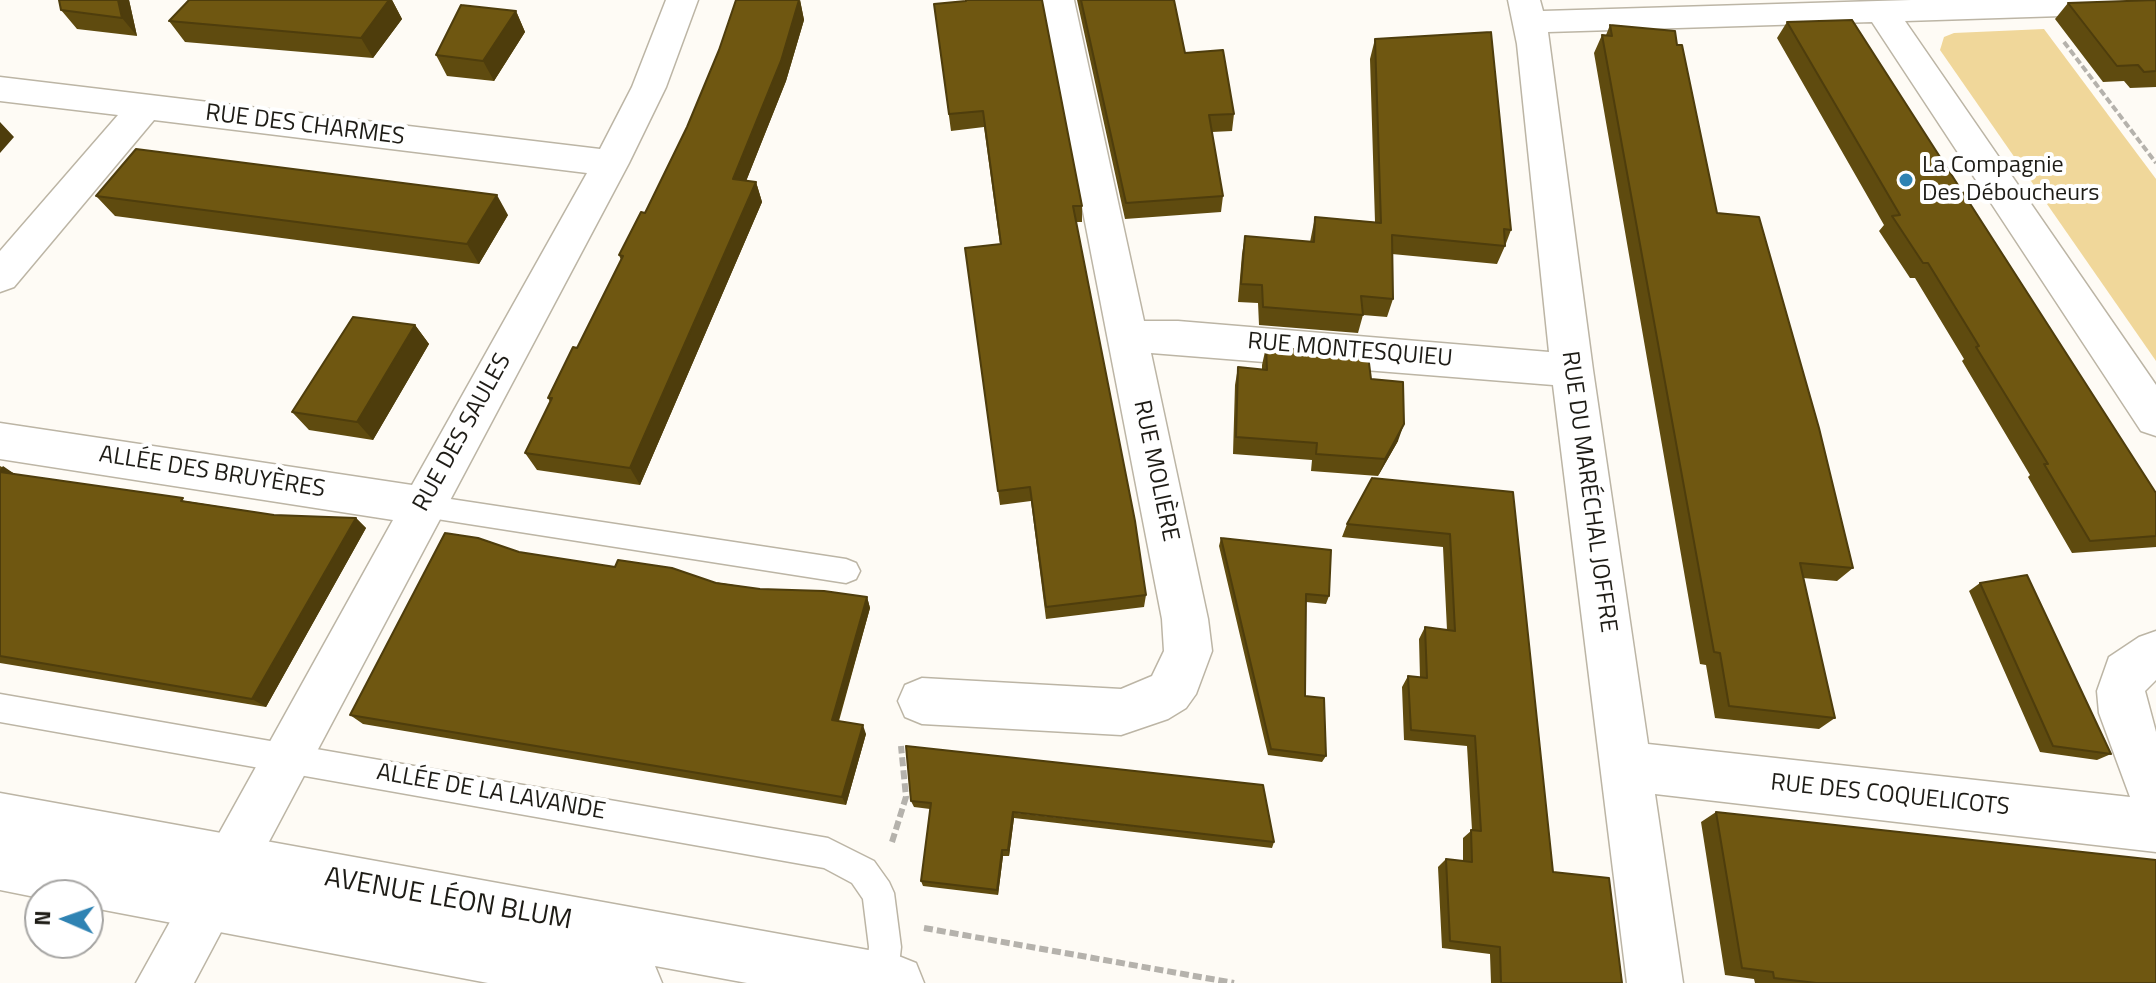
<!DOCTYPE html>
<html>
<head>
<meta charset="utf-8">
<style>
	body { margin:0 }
	#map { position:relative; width:2156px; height:983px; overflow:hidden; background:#fefbf5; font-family:"Titillium Web",sans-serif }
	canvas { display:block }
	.north { position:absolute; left:24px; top:879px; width:80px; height:80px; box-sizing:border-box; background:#fff; border:2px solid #a5a4a2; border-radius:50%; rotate:272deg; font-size:22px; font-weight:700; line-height:32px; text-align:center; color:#1e1c16 }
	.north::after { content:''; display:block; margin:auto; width:28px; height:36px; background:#2f83b3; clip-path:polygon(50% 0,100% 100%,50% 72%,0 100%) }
</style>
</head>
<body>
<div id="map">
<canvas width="2156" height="983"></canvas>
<div class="north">N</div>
</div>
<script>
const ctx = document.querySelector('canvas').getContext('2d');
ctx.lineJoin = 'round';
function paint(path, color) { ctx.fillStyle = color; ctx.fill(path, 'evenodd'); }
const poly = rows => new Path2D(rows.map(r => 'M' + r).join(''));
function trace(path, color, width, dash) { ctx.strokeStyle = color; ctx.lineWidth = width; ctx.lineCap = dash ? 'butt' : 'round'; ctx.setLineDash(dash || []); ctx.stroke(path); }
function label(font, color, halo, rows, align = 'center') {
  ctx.font = font + ' "Titillium Web",sans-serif'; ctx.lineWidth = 8; ctx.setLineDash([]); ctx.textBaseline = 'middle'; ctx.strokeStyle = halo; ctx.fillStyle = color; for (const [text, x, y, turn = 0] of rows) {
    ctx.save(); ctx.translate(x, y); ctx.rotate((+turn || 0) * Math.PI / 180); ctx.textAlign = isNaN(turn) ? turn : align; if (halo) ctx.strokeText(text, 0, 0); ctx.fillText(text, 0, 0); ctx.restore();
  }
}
paint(poly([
	[2044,29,2156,179,2156,361,1940,50,1944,37,1954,33]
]), '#f0d79a');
const service = poly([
	[424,495,846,559,856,563,860,571,856,579,846,583,424,517,415,514,411,506,415,498,424,495],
	[0,694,828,838,874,861,889,882,894,893,901,947,897,983,865,983,869,947,863,899,852,883,824,868,0,722,0,694]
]);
const minor = poly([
	[666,0,698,0,666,87,629,163,194,983,136,983,393,520,0,459,0,423,412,485,587,173,154,120,14,287,0,292,0,251,118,115,0,101,0,77,600,149,632,87,666,0],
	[1042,0,1074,0,1144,321,1178,321,1549,352,1517,44,1508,0,1540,0,1543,11,1911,0,2156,0,2156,13,1905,21,2156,385,2156,436,2141,431,1872,22,1548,32,1593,370,1648,744,2130,797,2099,713,2097,691,2109,657,2139,637,2156,631,2156,680,2145,691,2156,732,2156,852,1655,794,1683,983,1627,983,1553,385,1151,353,1208,619,1212,651,1196,694,1186,708,1168,719,1121,735,922,724,905,717,898,701,905,685,922,678,1121,689,1152,676,1164,651,1162,619,1042,0]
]);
const primary = poly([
	[0,793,896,955,916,963,924,983,747,983,655,966,662,983,488,983,88,907,88,895,40,895,40,898,0,890,0,793]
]);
trace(service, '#bcb5a5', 3);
trace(minor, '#bcb5a5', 3);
trace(primary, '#bcb5a5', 3);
trace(poly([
	[2064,42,2156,163]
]), '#b5b2ac', 4, [7, 3]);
trace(poly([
	[892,842,906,797,901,746],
	[924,928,1234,983]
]), '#b5b2ac', 6, [9, 4]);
paint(service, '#fff');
paint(minor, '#fff');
paint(primary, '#fff');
paint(poly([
	[59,0,129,0,137,36,77,29,61,10],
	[189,0,392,0,402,19,373,58,185,42,169,21],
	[800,0,804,20,786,81,746,181,756,182,762,202,640,485,537,470,525,453,550,402,548,398,577,348,621,260,619,255,645,213],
	[965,0,1042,0,1082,206,1082,222,1076,222,1146,595,1144,607,1046,619,1031,501,1000,505,965,248,1000,244,984,127,951,131,934,4,965,1],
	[1077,0,1174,0,1185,53,1234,114,1232,131,1212,132,1223,196,1221,212,1125,219],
	[2156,0,2156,87,2130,88,2124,81,2103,82,2055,19,2068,3],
	[516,11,525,32,494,81,447,76,436,55],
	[1787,22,2156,493,2156,547,2072,553,2028,477,2030,475,1962,361,1964,359,1915,278,1910,278,1879,231,1884,225,1777,38],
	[1610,25,1717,213,1853,568,1837,581,1803,578,1835,718,1819,729,1715,718,1706,665,1700,664,1594,53,1602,35,1606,35],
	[1375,39,1511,230,1505,246,1497,264,1392,254,1393,299,1387,317,1363,315,1358,333,1259,325,1258,303,1238,302,1242,254,1245,236,1310,242,1315,217,1375,222,1370,59],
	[96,196,508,215,479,264,115,216],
	[415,325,429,344,373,440,309,430,292,412],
	[1266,347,1371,379,1398,441,1378,476,1311,471,1312,460,1233,454,1235,385,1238,367,1262,370,1262,365],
	[0,466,15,474,274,515,356,518,366,528,266,707,0,663],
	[1513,492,1553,872,1622,983,1491,983,1490,954,1442,948,1438,867,1446,859,1463,861,1463,838,1472,830,1467,746,1404,740,1402,687,1408,676,1420,678,1419,639,1425,627,1447,630,1443,547,1342,537,1347,524],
	[1221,538,1329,596,1326,604,1306,602,1305,696,1326,756,1322,762,1268,755,1219,546],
	[519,552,760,589,867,597,870,608,839,721,866,734,846,805,363,724,350,715],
	[1980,583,2111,754,2097,760,2040,752,1969,591],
	[911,801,1274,842,1272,848,1014,818,1009,856,1003,856,998,895,923,886,921,881,930,809,914,807],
	[1716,812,2156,983,1755,983,1754,979,1725,975,1701,822]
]), '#5f4b0f');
paint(poly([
	[118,0,129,0,137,36,122,18],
	[389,0,392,0,402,19,373,58,361,38],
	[800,0,804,20,786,81,739,199,733,179],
	[516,11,525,32,494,81,483,61],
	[0,122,14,137,0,153],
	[756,182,762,202,640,485,630,468],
	[497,195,508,215,479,264,467,244],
	[415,325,429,344,373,440,357,422],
	[1404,424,1398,441,1378,476,1385,459],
	[3,466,19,477,0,473,0,470],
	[356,518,366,528,266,707,252,699],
	[867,597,870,608,836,729,832,720],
	[863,725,866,734,846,805,842,797],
	[1013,812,1014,818,1009,856,1008,850],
	[1002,850,1003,856,998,895,997,890]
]), '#4e3d0c');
const building = poly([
	[59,0,118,0,122,18,61,10,59,0],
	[189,0,389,0,361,38,169,21,189,0],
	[736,0,799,0,781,61,733,179,756,182,630,468,525,453,552,398,548,398,573,347,577,348,623,256,619,255,641,212,645,213,687,127,719,50,736,0],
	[966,0,1042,0,1082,206,1073,206,1135,521,1146,595,1046,607,1030,487,998,491,965,248,1001,244,983,111,949,114,934,4,966,1,966,0],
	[1081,0,1174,0,1185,53,1223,50,1234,114,1209,115,1223,196,1126,203,1081,0],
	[2156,0,2156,71,2144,72,2138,65,2117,66,2068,3,2156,0],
	[461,5,516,11,483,61,436,55,461,5],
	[1852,20,2156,493,2156,536,2090,541,2044,464,2048,464,1976,347,1979,346,1928,263,1923,263,1892,216,1900,215,1787,22,1852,20],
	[1610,25,1675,31,1677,45,1682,45,1717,213,1759,217,1819,428,1853,568,1800,563,1835,718,1729,706,1720,653,1714,652,1602,35,1612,36,1610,25],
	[1491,32,1511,230,1504,229,1505,246,1392,235,1393,299,1361,296,1363,315,1263,307,1262,285,1241,284,1245,236,1314,242,1315,217,1381,223,1375,39,1491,32],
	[136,149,497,195,467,244,96,196,136,149],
	[353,317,415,325,357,422,292,412,353,317],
	[1266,347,1368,355,1371,379,1403,382,1404,424,1385,459,1316,454,1317,443,1236,437,1238,367,1267,370,1266,347],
	[0,472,183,498,181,501,274,515,356,518,252,699,0,656,0,472],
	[1372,478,1513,492,1553,872,1609,878,1622,983,1501,983,1500,947,1450,941,1446,859,1472,862,1471,830,1481,831,1475,736,1411,730,1408,676,1427,678,1425,627,1455,631,1450,534,1347,524,1372,478],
	[445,533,478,538,519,552,615,567,618,560,672,568,716,583,760,589,824,591,867,597,832,720,863,725,842,797,350,715,445,533],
	[1221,538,1331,550,1329,596,1306,594,1305,696,1324,698,1326,756,1271,749,1221,538],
	[2027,575,2111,754,2053,746,1980,583,2027,575],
	[906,746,1263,785,1274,842,1013,812,1008,850,1002,850,997,890,921,881,931,803,911,801,906,746],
	[1716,812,2156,860,2156,983,1816,983,1774,978,1773,972,1742,968,1716,812]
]);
paint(building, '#6f5711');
trace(building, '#4e3d0c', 2);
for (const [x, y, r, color] of [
	[1906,180,8,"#2f83b3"]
]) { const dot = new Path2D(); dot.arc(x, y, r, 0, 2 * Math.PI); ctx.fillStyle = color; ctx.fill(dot); trace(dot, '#fff', 3); }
label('24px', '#1e1c16', '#fff', [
	["RUE DES CHARMES",305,126,7],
	["RUE MONTESQUIEU",1350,351,5],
	["RUE DES SAULES",463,433,-61],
	["RUE MOLIÈRE",1155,471,78],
	["ALLÉE DES BRUYÈRES",212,473,9],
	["RUE DU MARÉCHAL JOFFRE",1588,492,82],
	["ALLÉE DE LA LAVANDE",491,793,10],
	["RUE DES COQUELICOTS",1890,796,6]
]);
label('24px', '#1e1c16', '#fff', [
	["La Compagnie",1922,166],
	["Des Déboucheurs",1922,194]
], 'left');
label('28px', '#1e1c16', '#fff', [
	["AVENUE LÉON BLUM",448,900,10]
]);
</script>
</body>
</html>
